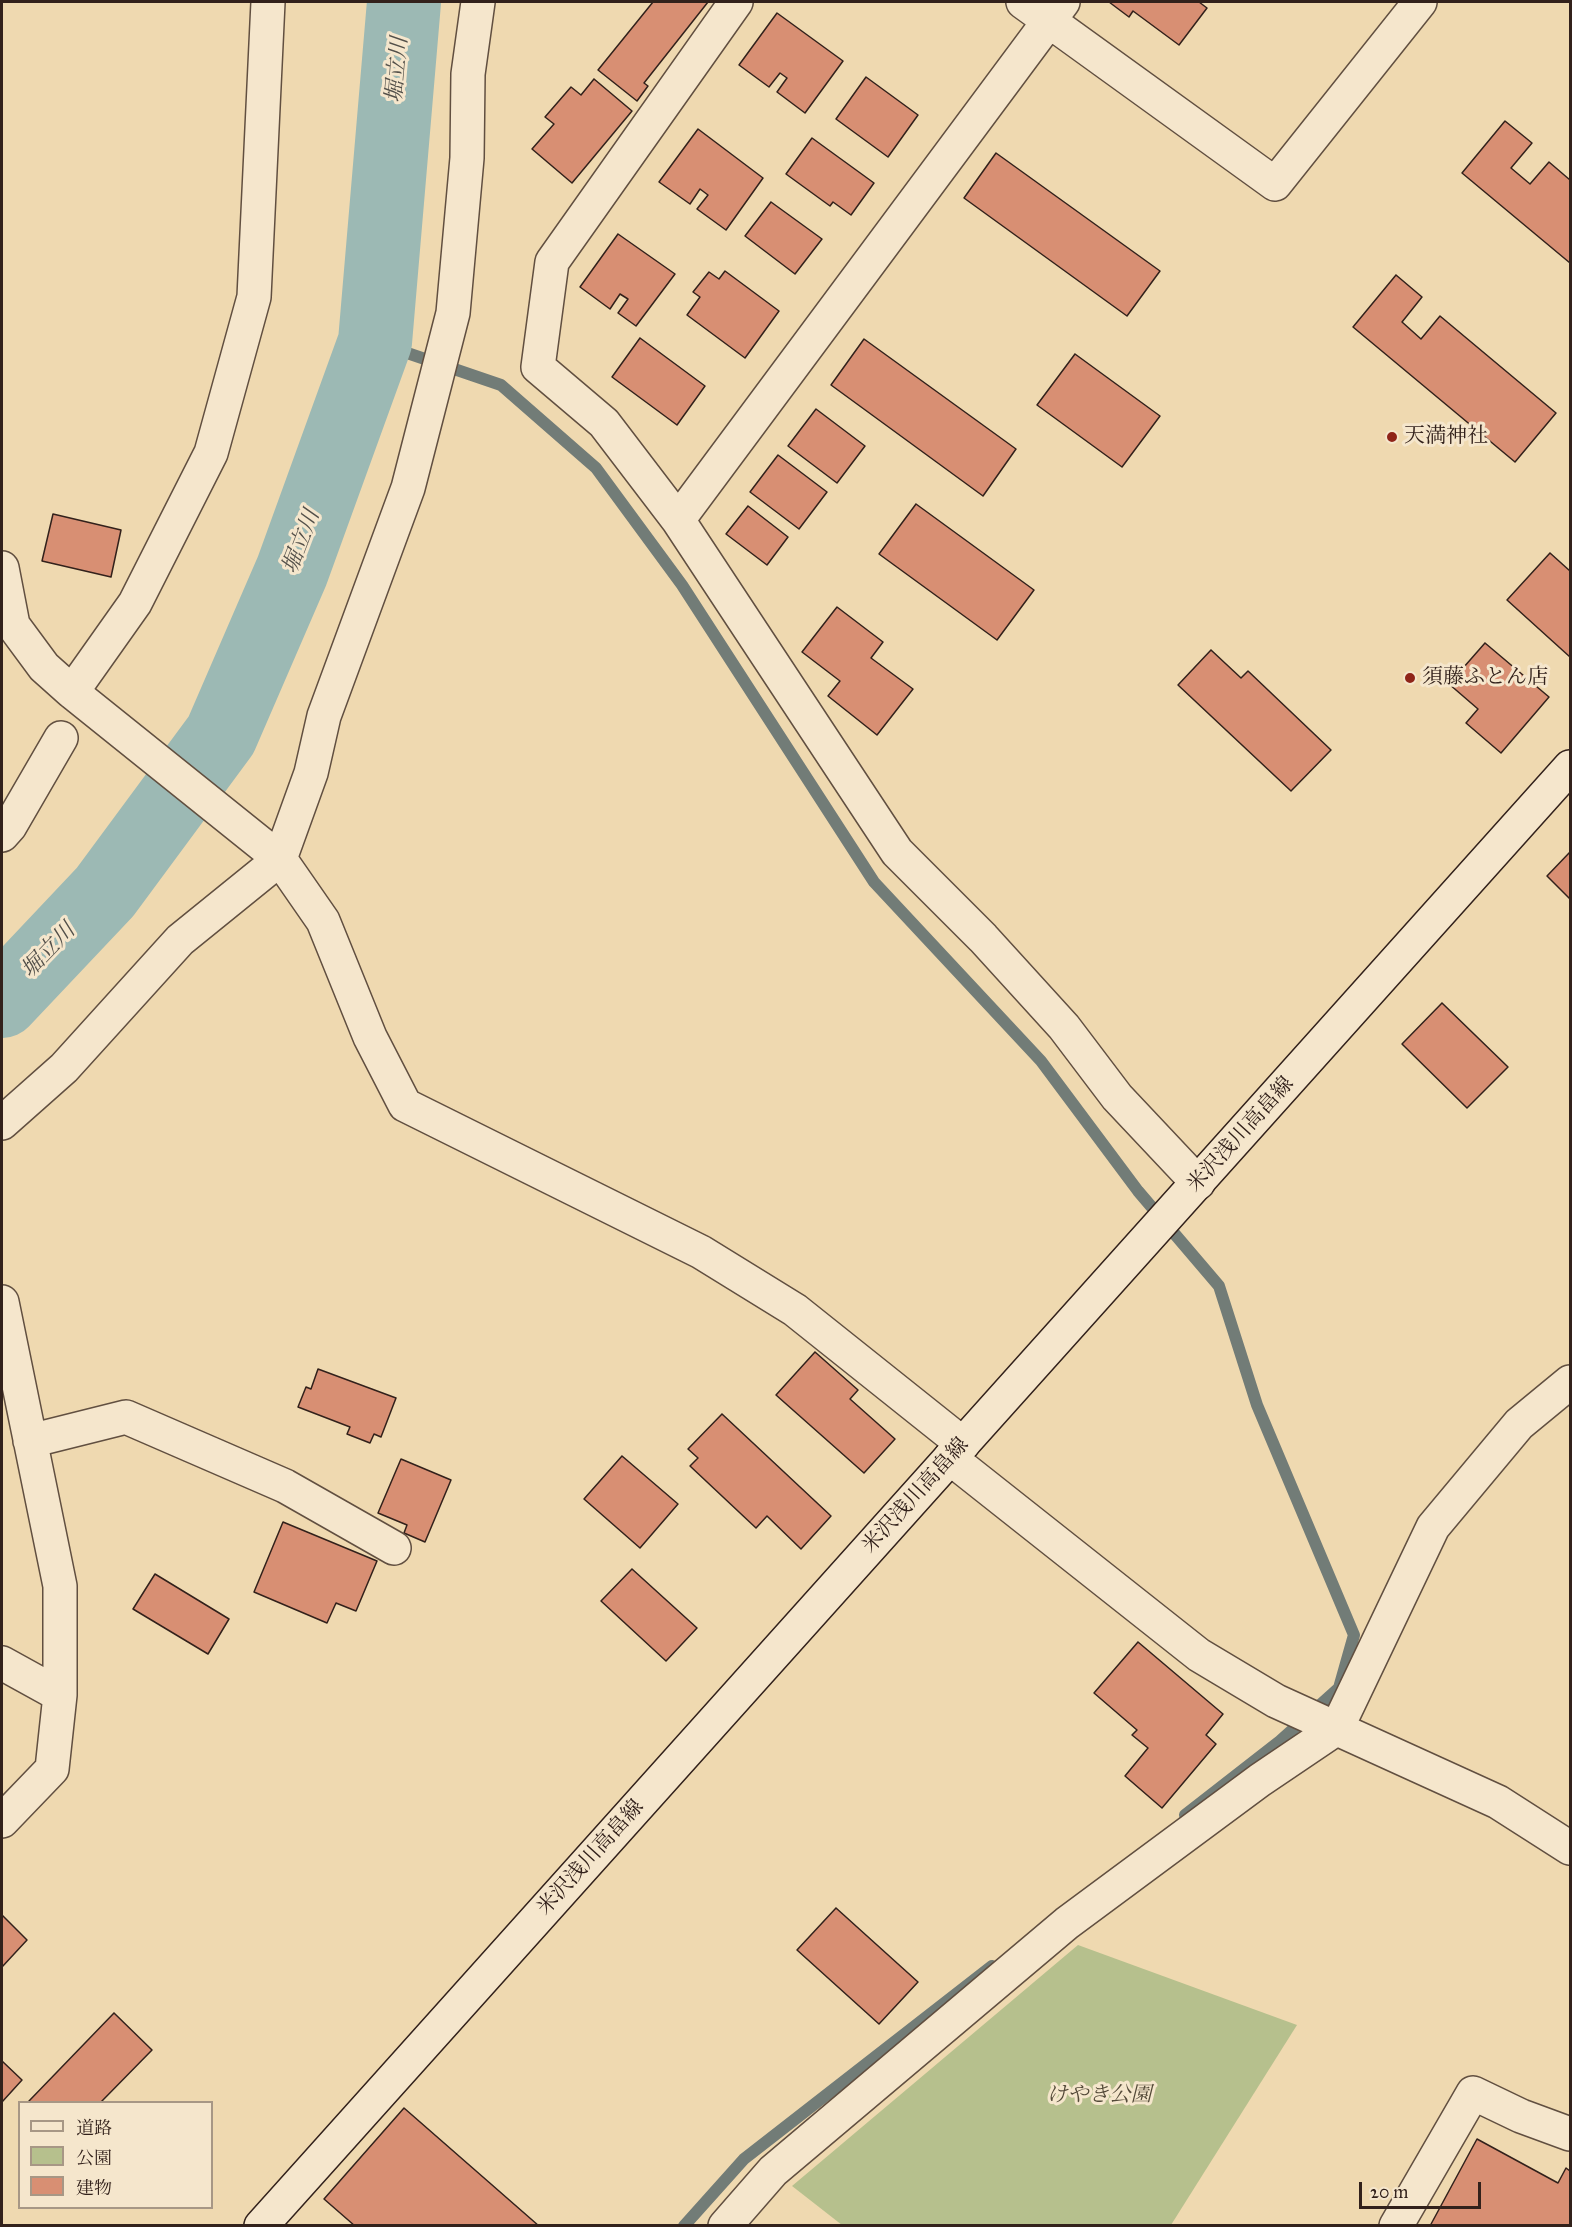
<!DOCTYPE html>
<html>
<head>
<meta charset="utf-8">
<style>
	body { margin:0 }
	#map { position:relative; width:1572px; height:2227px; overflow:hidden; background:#efd9b0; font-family:"IM FELL Great Primer","Noto Serif JP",serif }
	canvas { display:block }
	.frame { position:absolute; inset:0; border:3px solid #32211b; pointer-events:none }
	.legend { position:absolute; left:18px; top:2101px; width:195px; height:108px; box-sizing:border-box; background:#f5e6cc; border:2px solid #a79785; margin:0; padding:8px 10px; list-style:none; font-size:18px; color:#32211b }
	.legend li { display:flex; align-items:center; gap:12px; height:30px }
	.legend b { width:30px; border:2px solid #a79785 }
	.scale { position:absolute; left:1359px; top:2182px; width:122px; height:27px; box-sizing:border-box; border:3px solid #32211b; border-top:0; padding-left:8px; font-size:18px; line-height:21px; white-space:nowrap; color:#32211b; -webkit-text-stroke:4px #f5e6cc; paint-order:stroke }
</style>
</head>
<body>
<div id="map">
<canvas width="1572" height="2227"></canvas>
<div class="frame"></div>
<ul class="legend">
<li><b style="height:8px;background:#f5e6cc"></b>道路</li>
<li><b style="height:16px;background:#b6c08d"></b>公園</li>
<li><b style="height:16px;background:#d88f73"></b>建物</li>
</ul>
<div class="scale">20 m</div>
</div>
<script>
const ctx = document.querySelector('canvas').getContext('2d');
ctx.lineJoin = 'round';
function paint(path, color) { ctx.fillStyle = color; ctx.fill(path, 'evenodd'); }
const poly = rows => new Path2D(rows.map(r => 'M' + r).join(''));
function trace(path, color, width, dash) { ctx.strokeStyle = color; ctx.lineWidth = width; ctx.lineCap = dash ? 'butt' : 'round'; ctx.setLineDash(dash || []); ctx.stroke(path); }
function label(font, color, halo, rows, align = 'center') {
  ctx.font = font + ' "IM FELL Great Primer","Noto Serif JP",serif'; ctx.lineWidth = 6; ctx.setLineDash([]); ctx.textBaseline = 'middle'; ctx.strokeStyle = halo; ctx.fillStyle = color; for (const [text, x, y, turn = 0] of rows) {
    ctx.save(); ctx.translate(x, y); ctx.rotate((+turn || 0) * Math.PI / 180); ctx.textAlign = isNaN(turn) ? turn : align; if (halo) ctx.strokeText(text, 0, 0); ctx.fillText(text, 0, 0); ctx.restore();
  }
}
paint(poly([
	[1078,1945,1297,2025,1171,2225,842,2225,792,2186]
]), '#b6c08d');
trace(poly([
	[375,342,501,385,596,468,682,585,874,882,1041,1061,1138,1191,1219,1286,1257,1405,1354,1635,1339,1688,1280,1741,1185,1815],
	[684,2226,744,2159,992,1966]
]), '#727c77', 12);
trace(poly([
	[2,1001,105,892,221,735,292,571,375,342,404,2]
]), '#9cb9b4', 74);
const building = poly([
	[653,2,708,2,644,83,648,86,637,101,598,70,653,2],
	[1109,2,1199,2,1207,8,1179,45,1133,11,1129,17,1109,2],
	[777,13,843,61,805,113,777,92,787,78,780,73,769,87,739,65,777,13],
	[866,77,918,115,888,157,836,119,866,77],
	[594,79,632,111,572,183,532,149,554,124,545,117,571,87,581,95,594,79],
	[1505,121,1532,143,1511,168,1530,184,1549,162,1570,180,1570,263,1462,173,1505,121],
	[698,129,763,178,726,230,697,209,708,195,700,189,690,204,659,182,698,129],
	[812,138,874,183,851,215,833,202,830,206,786,174,812,138],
	[996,153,1160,271,1127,316,964,198,996,153],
	[771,202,822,239,795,274,745,236,771,202],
	[618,234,675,274,636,326,618,313,628,299,620,294,610,309,580,287,618,234],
	[725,271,779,311,745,358,687,315,700,297,693,292,709,272,719,279,725,271],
	[1396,275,1422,297,1402,322,1421,339,1440,316,1556,413,1515,462,1353,327,1396,275],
	[640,338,705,386,677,425,612,377,640,338],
	[864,339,1016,449,983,496,831,385,864,339],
	[1075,354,1160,416,1122,467,1037,405,1075,354],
	[816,409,865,446,837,483,788,446,816,409],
	[778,455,827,492,799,529,750,492,778,455],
	[916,504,1034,590,997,640,879,554,916,504],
	[748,506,788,537,767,565,726,534,748,506],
	[53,514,121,530,111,577,42,561,53,514],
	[1550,553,1570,571,1570,657,1507,600,1550,553],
	[837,607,883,642,871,658,913,689,877,735,828,696,840,681,802,652,837,607],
	[1485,643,1549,697,1501,753,1466,723,1478,709,1449,684,1485,643],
	[1211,650,1241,678,1248,671,1331,750,1291,791,1178,685,1211,650],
	[1570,852,1570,899,1547,876,1570,852],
	[1442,1003,1508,1067,1467,1108,1402,1044,1442,1003],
	[815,1352,858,1390,850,1399,895,1439,864,1473,776,1395,815,1352],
	[318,1369,396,1398,381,1437,374,1434,370,1443,347,1434,350,1427,298,1407,306,1387,311,1389,318,1369],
	[722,1414,831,1516,801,1549,767,1516,756,1528,690,1466,698,1458,688,1449,722,1414],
	[622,1456,678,1504,640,1548,584,1499,622,1456],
	[401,1459,451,1480,425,1542,404,1533,407,1525,378,1513,401,1459],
	[283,1522,377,1561,356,1611,336,1603,327,1623,254,1592,283,1522],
	[632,1569,697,1628,666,1661,601,1601,632,1569],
	[155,1574,229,1619,208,1654,133,1609,155,1574],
	[1138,1642,1223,1714,1206,1735,1216,1744,1162,1808,1125,1776,1148,1748,1132,1735,1137,1730,1094,1693,1138,1642],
	[836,1908,918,1982,879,2024,797,1950,836,1908],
	[2,1915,27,1940,2,1967,2,1915],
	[114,2013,152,2050,101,2102,30,2102,29,2101,114,2013],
	[2,2061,22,2080,2,2102,2,2061],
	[404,2108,539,2226,355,2226,324,2199,404,2108],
	[1477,2139,1558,2183,1566,2168,1570,2171,1570,2226,1430,2226,1477,2139]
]);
paint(building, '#d88f73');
trace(building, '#32211b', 1.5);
const minor = poly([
	[736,2,552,262,538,367,604,423,678,520,897,852,983,938,1064,1027,1117,1097,1198,1183],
	[1023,2,1275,184,1420,2],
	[678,520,1063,2],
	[2,568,13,625,44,667,72,692,280,859,323,921,370,1037,405,1105,701,1252,795,1310,963,1444],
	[72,692,135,603,211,453,254,297,268,2],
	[2,835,10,826,61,738],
	[2,1123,64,1068,180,940,280,859,311,773,324,716,408,488,453,313,467,158,468,74,478,2],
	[2,1302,60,1586,60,1695,52,1769,2,1821],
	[30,1441,126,1417,285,1486,394,1548],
	[950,1458,1199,1655,1276,1701,1498,1802,1570,1848],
	[2,1663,60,1695],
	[725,2226,773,2171,1067,1923,1260,1780,1337,1728,1433,1527,1519,1424,1570,1382],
	[1396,2226,1473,2093,1521,2116,1570,2134]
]);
const secondary = poly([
	[261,2226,1570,767]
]);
trace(minor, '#614f40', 36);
trace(secondary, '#32211b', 36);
trace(minor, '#f5e6cc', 33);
trace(secondary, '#f5e6cc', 33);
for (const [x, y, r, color] of [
	[1392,437,6,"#8f2418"],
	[1410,678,6,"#8f2418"]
]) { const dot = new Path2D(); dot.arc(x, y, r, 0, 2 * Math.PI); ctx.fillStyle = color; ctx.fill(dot); trace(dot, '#f5e6cc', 2); }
label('21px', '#32211b', '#f5e6cc', [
	["天満神社",1404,437],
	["須藤ふとん店",1422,678]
], 'left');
label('21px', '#32211b', '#f5e6cc', [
	["米沢浅川高畠線",1241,1135,-48],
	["米沢浅川高畠線",916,1496,-48],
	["米沢浅川高畠線",591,1858,-48]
]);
label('italic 21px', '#534938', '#f5e6cc', [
	["けやき公園",1099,2096]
]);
label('italic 22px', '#524f49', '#f5e6cc', [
	["堀立川",398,70,-85],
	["堀立川",302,542,-69],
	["堀立川",49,951,-46]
]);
</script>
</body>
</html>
